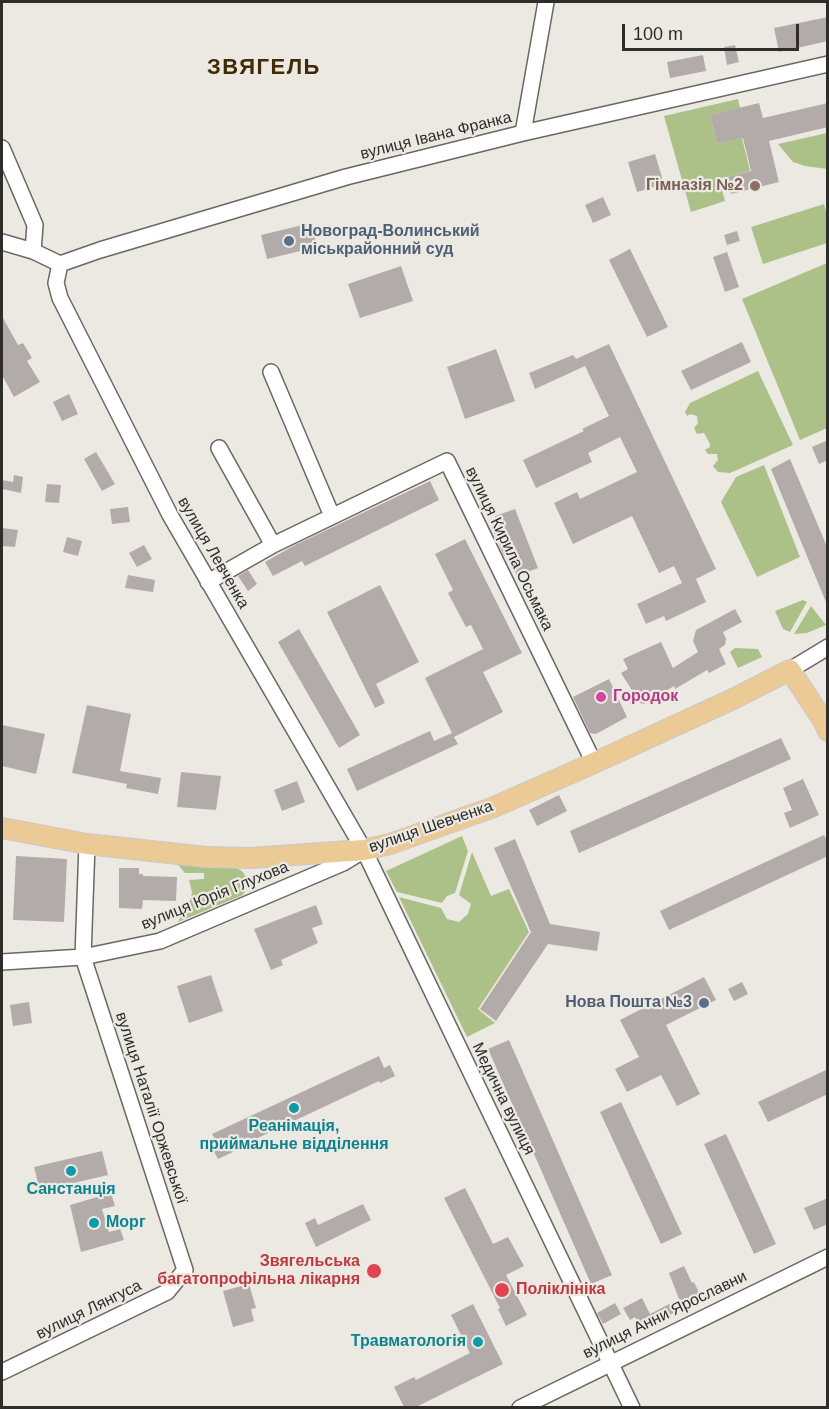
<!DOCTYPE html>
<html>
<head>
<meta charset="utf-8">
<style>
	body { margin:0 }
	#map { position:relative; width:829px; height:1409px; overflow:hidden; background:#ece9e3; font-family:Arial,sans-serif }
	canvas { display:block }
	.frame { position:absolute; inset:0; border:3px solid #2e2d2a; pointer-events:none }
	.scale { position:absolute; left:622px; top:24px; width:177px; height:27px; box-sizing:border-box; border:3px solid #2e2d2a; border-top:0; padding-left:8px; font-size:18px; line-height:21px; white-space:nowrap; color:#2e2d2a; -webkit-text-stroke:4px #ece9e3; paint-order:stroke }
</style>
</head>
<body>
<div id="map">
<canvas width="829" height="1409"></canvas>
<div class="frame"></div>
<div class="scale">100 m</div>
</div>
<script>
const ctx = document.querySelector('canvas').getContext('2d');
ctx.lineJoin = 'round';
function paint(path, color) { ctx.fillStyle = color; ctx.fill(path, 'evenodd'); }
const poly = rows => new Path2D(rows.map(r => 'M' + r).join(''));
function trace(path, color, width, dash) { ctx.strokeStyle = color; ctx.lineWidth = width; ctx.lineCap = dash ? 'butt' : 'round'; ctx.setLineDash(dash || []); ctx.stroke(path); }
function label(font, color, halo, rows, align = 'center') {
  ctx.font = font + ' Arial,sans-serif'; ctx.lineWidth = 4.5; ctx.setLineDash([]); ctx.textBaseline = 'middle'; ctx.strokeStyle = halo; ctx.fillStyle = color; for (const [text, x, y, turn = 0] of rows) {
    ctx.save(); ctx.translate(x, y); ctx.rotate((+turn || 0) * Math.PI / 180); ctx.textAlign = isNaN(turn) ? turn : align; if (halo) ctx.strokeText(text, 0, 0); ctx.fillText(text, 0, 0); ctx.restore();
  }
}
paint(poly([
	[738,99,740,108,710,115,717,144,742,138,750,171,719,179,725,201,691,212,664,116],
	[827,133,827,169,805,166,793,162,778,144],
	[824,204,827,215,827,243,763,264,751,227],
	[827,263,827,428,800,440,742,299],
	[758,371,793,445,730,473,718,472,713,466,718,460,717,454,708,454,705,450,710,447,710,444,704,433,697,434,694,428,698,423,697,416,690,414,687,416,685,412,690,403],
	[764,465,800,557,757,577,721,502,736,477],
	[803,600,807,602,790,632,783,629,775,611],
	[811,606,826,625,807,633,794,634],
	[735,648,758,649,762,657,738,668,730,652],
	[462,836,468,851,455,893,447,896,442,903,397,892,386,871],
	[472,852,491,896,509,889,529,932,478,1009,495,1023,467,1037,399,897,441,908,447,919,459,922,468,914,471,904,459,895],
	[178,865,237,868,243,872,246,878,246,889,243,895,178,922,191,898,192,892,189,880,204,879,204,873,185,873]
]), '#acc188');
paint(poly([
	[828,17,828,41,779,52,774,28],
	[735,45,739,62,727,65,724,47],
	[703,55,706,71,670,78,667,62],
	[759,103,763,118,828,103,828,127,769,141,779,182,731,194,727,177,751,171,743,138,717,144,710,115],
	[655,154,664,184,637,192,628,162],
	[603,197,611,215,593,223,585,205],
	[311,223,317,247,267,259,261,235],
	[737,231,740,241,727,245,724,235],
	[630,249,668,327,647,337,609,260],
	[727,252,739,287,725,292,713,257],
	[401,266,413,301,360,318,348,284],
	[2,316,18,345,23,343,32,358,27,361,40,382,14,397,2,375],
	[742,342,751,362,691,390,681,371],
	[609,344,716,569,696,579,706,602,666,621,664,616,646,624,637,604,682,583,674,566,659,573,632,516,573,544,554,503,577,492,580,499,637,472,620,437,588,453,592,462,536,488,523,460,584,431,582,429,609,416,585,366,535,389,529,373,573,355,576,359],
	[496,349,515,401,465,419,447,367],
	[69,394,78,414,62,421,53,402],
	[828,440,828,460,819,464,812,447],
	[96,452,115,484,102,491,84,459],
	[790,459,828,549,828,607,771,469],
	[14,475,23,477,21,493,2,489,2,480,13,482],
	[430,481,439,500,305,566,302,561,273,576,265,562,295,545],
	[47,484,61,485,59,503,45,502],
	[128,507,130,522,112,524,110,509],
	[515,509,538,568,517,576,509,555,504,556,491,526,497,524,495,516],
	[2,528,18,530,15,547,2,546],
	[67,537,82,541,78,556,63,552],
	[465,539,522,653,483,672,503,712,454,737,458,744,357,791,347,769,430,731,434,741,452,733,425,678,483,649,471,625,466,627,448,593,453,590,435,554],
	[144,545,152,559,137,567,129,553],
	[248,570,257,584,248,591,238,576],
	[128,575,155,580,153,592,125,588],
	[380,585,419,662,376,684,385,703,375,708,327,612],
	[735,609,742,622,723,632,726,639,725,645,719,649,726,664,709,673,707,670,675,689,674,686,644,704,640,703,621,673,628,669,623,659,661,642,673,668,698,652,693,641,696,630],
	[299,629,360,735,339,748,278,642],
	[609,679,627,717,596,734,590,733,573,697],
	[87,705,131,714,120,771,161,778,158,794,126,788,127,784,72,773],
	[2,725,45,734,36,774,2,766],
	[781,738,791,759,579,853,570,831],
	[181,772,221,776,216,810,177,807],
	[803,779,819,815,790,828,784,813,792,810,783,788],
	[297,781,305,802,282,811,274,790],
	[559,795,567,811,537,826,529,810],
	[824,835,828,842,828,856,669,930,660,911],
	[515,839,550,924,600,932,597,951,548,944,496,1021,480,1009,531,932,494,848],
	[16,856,67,859,64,922,13,920],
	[119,868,139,868,139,874,143,874,143,876,177,877,176,901,143,900,142,909,119,908],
	[316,905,323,924,312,928,318,943,281,960,283,965,271,970,254,929],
	[211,975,223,1011,189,1023,177,986],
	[704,977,716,1000,666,1025,700,1094,677,1106,661,1075,627,1092,615,1069,639,1057,620,1020],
	[742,982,748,994,734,1001,728,989],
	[29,1002,32,1023,13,1026,10,1005],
	[509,1040,612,1275,591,1284,488,1049],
	[379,1056,384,1068,390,1065,395,1076,380,1083,379,1081,232,1150,233,1152,218,1159,212,1148,218,1145,212,1134],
	[828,1069,828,1094,768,1122,758,1102],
	[621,1102,682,1234,661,1244,600,1112],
	[726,1134,776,1244,754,1254,704,1144],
	[102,1151,108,1175,40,1191,34,1167],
	[465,1188,493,1244,508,1237,524,1266,506,1275,527,1315,506,1326,498,1309,500,1308,444,1198],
	[111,1193,115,1206,102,1209,109,1232,120,1229,124,1240,81,1252,70,1205],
	[828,1198,828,1224,814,1230,804,1208],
	[363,1204,371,1220,316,1247,305,1223,315,1218,318,1225],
	[684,1266,692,1283,694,1282,702,1299,641,1329,635,1317,630,1320,623,1308,642,1298,650,1314,679,1299,669,1273],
	[249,1284,256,1308,251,1309,254,1321,233,1327,223,1291],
	[615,1303,621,1314,603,1324,597,1313],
	[473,1304,503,1364,416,1407,404,1407,394,1387,414,1377,416,1380,470,1353,451,1315]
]), '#b3aba9');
const minor = poly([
	[523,133,546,2],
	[2,148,35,225,33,251],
	[2,242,33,251,60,264],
	[60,264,56,283,60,298,170,515,364,850,632,1408],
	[60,264,100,250,346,177,523,133,828,64],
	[271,372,332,516],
	[219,448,273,545],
	[208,582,273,545,447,461,594,763],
	[790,670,828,647],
	[2,962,83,957,160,941,343,863,361,852],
	[2,1372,167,1292,185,1270,83,957,87,844],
	[520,1408,828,1257]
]);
const major = poly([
	[2,828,87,844,206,857,251,858,364,850,390,844,494,807,594,763,733,699,790,670,824,722,828,731]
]);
trace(minor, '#6a6862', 18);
trace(major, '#c9c8c8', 22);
trace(minor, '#fff', 15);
trace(major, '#ebca95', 20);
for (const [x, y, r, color] of [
	[755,186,6,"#8d6e63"],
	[289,241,6,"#5c6f8a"],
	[601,697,6,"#d1479c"],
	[704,1003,6,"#5c6f8a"],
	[294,1108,6,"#0f9aa8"],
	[71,1171,6,"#0f9aa8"],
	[94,1223,6,"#0f9aa8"],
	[374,1271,8,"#e0444e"],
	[502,1290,8,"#e0444e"],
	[478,1342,6,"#0f9aa8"]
]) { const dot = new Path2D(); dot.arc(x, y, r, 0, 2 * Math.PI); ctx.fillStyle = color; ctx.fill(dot); trace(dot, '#ece9e3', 2); }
label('16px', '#2e2d2a', '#ece9e3', [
	["вулиця Івана Франка",436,136,-14],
	["вулиця Кирила Осьмака",509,549,64],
	["вулиця Левченка",213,553,60],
	["вулиця Шевченка",431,827,-19],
	["вулиця Юрія Глухова",215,896,-22],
	["Медична вулиця",503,1099,64],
	["вулиця Наталії Оржевської",151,1108,72],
	["вулиця Лянгуса",89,1310,-26],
	["вулиця Анни Ярославни",665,1315,-26]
]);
label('bold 16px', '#785e54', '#ece9e3', [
	["Гімназія №2",743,186]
], 'right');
label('bold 16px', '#4e5e75', '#ece9e3', [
	["Новоград-Волинський",301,232],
	["міськрайонний суд",301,250],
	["Нова Пошта №3",692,1003,"right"]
], 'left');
label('bold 16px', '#b23c85', '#ece9e3', [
	["Городок",613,697]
], 'left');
label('bold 16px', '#0d838f', '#ece9e3', [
	["Реанімація,",294,1127],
	["приймальне відділення",294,1145],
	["Санстанція",71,1190],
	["Морг",106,1223,"left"],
	["Травматологія",466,1342,"right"]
]);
label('bold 16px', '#be3a42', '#ece9e3', [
	["Звягельська",360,1262],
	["багатопрофільна лікарня",360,1280],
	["Поліклініка",516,1290,"left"]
], 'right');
ctx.letterSpacing = '1.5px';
label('bold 22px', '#412b06', '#ece9e3', [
	["ЗВЯГЕЛЬ",264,68]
]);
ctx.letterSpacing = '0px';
</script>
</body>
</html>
